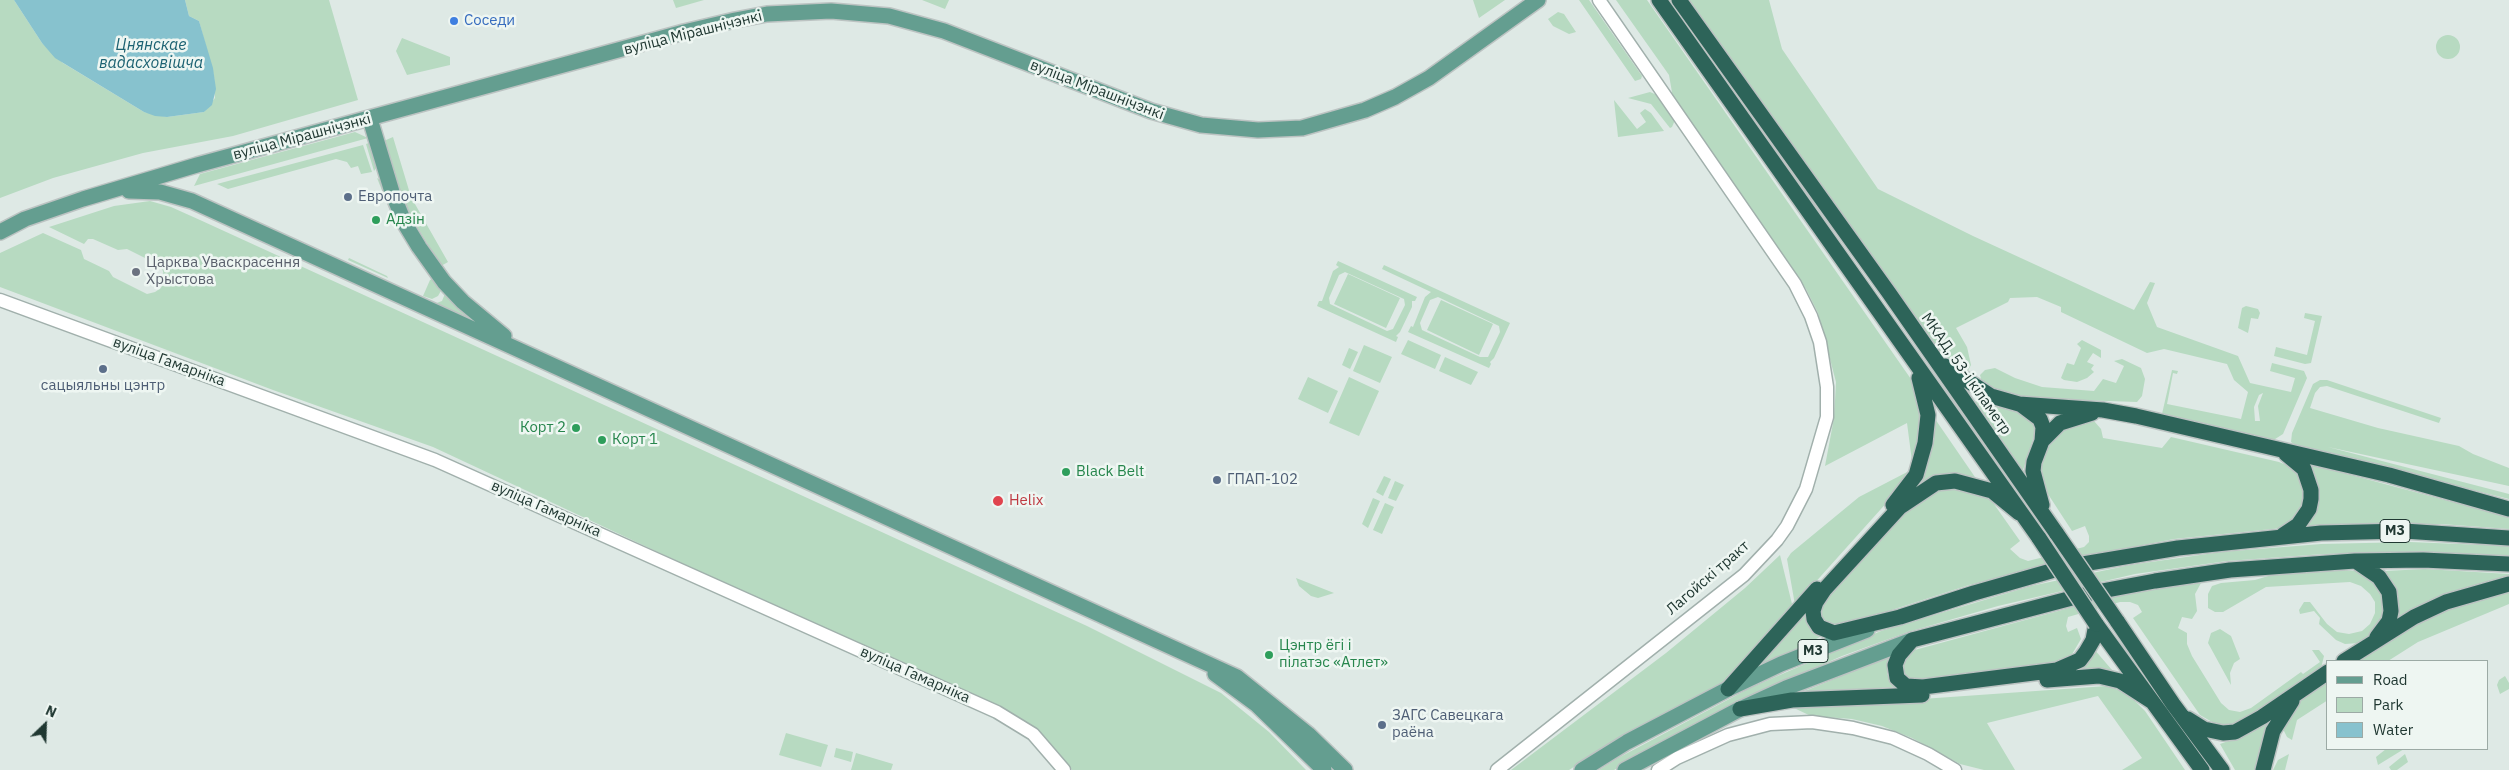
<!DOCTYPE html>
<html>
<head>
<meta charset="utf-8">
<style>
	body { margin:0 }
	#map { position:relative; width:2509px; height:770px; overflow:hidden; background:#dee9e5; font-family:"IBM Plex Sans",sans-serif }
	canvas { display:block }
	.legend { position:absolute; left:2326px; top:660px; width:162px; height:90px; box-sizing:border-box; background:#eef6f2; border:1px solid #9caaa5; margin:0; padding:6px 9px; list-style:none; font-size:15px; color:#203832 }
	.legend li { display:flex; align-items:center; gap:10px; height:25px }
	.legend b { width:25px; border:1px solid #9caaa5 }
	.north { position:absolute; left:20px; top:700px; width:50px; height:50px; -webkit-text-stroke:4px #eef6f2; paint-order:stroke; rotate:24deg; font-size:14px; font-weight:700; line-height:20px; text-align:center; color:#203832 }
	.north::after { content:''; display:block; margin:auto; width:18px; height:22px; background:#203832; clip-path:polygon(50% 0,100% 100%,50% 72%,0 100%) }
</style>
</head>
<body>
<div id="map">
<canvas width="2509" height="770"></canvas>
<ul class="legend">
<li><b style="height:6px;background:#649e90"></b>Road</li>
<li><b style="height:14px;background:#b7dac1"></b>Park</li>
<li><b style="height:14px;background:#87c2ce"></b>Water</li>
</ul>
<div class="north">N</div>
</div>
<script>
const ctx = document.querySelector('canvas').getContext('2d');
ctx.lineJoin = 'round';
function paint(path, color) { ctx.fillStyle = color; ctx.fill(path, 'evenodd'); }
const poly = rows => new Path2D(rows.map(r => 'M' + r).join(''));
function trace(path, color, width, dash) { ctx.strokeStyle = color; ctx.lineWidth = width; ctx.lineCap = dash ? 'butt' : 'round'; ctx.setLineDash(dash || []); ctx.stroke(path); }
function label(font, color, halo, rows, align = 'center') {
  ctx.font = font + ' "IBM Plex Sans",sans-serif'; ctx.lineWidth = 5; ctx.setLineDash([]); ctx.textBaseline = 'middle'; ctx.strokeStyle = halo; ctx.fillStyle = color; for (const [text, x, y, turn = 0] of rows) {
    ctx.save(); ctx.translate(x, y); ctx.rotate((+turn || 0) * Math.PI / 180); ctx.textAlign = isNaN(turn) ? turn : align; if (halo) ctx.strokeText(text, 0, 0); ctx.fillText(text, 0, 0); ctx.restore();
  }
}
paint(poly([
	[0,0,14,0,42,43,63,63,144,112,167,117,204,112,215,98,214,76,199,21,189,16,185,0,329,0,358,100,233,136,143,153,53,178,0,198],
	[673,0,704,0,676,8],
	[922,0,949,0,945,9],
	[1473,0,1505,0,1479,18],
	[1579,0,1589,0,1642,76,1641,79,1635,81],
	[1616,0,1647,0,1913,382,1924,412,1915,471,1795,605,1787,559,1791,553,1859,497,1913,469,1907,423,1825,466,1834,418,1836,382,1818,313,1806,289,1680,107,1673,98,1669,75],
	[1689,0,1769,0,1782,49,1878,189,1973,236,2134,310,2150,282,2155,283,2147,303,2157,327,2238,356,2250,383,2291,392,2295,378,2270,371,2272,363,2304,371,2307,378,2283,434,2272,441,2162,414,2172,370,2178,371,2177,374,2173,373,2167,404,2241,419,2248,392,2234,380,2227,364,2164,349,2147,353,2061,312,2061,307,2037,297,2010,298,2008,302,1956,328,1967,347,1971,365,1965,376,1955,370,1937,347],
	[2263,393,2258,406,2260,421,2255,421,2254,407,2259,395],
	[1558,12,1564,14,1576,32,1569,34,1553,26,1548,19],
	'2436 47a12 12 0 1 1 24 0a12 12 0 1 1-24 0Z',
	[402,38,450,57,450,65,407,75,396,51],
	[1650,92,1657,95,1675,120,1672,127,1670,128,1651,104,1628,98],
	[1614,100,1637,129,1646,122,1640,113,1645,109,1651,113,1664,131,1618,137],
	[355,132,368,138,194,186,200,174],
	[393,137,411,197,448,262,441,266,413,220,398,190,385,143,386,140],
	[371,142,377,167,374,171,366,144],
	[363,145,372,172,361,174,358,166,351,168,347,162,336,159,228,189,217,184],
	[377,178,382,181,397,220,395,223],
	[150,201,171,207,200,220,1087,626,1221,693,1269,732,1306,770,1072,770,1051,744,1026,724,433,447,273,390,0,287,0,253,43,233,81,250,84,259,109,271,113,277,147,294,155,292,161,288,164,278,163,271,159,265,127,249,118,250,93,239,88,239,84,244,49,227,114,206],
	[349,258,387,276,388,278,348,260],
	[1338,261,1417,297,1415,301,1412,301,1412,307,1400,332,1396,336,1398,337,1396,342,1317,306,1319,301,1322,301,1333,271,1339,267,1336,265],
	[1345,272,1404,299,1405,305,1393,329,1387,331,1330,304,1329,298,1339,275],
	[1384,265,1510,323,1494,358,1490,362,1491,364,1489,368,1408,332,1411,326,1413,327,1425,297,1431,292,1382,269],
	[1438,297,1499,326,1500,332,1488,357,1480,357,1422,330,1420,323,1430,300],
	[1348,274,1400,298,1386,328,1334,304],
	[435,277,442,289,438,296,432,299,423,296,430,280],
	[446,291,467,314,466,316,434,304,442,301],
	[1441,300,1493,324,1479,355,1427,330],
	[2246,306,2258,309,2260,313,2258,319,2251,318,2248,333,2238,328,2242,308],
	[2305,313,2322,316,2311,363,2305,364,2274,356,2276,347,2307,355,2315,321,2304,318],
	[1408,340,1441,355,1435,369,1401,354],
	[2082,340,2101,350,2101,358,2093,353,2087,362,2094,365,2091,369,2094,372,2087,378,2077,382,2064,380,2061,378,2067,363,2074,365,2081,348,2077,344],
	[1364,345,1392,357,1380,383,1353,371],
	[1349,348,1358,352,1350,369,1342,365],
	[1445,357,1478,372,1471,385,1439,371],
	[2122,359,2141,368,2145,379,2142,396,2137,402,2020,398,2003,394,1982,382,1980,375,1985,370,1995,368,2015,378,2042,387,2094,391,2103,379,2116,383,2124,366,2114,361],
	[1308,377,1338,391,1328,413,1298,399],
	[1349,377,1379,391,1359,436,1329,423],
	[2320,380,2327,380,2441,418,2439,423,2327,386,2320,387,2315,393,2310,408,2378,428,2459,446,2473,454,2509,468,2509,486,2328,447,2509,494,2509,499,2296,446,2291,442,2292,433,2313,384],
	[1979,400,2025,415,2036,423,2035,433,2023,470,1975,402],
	[1933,416,1977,480,1918,488,1916,485],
	[2094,421,2101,429,2103,438,2162,448,2171,437,2279,462,2291,467,2299,476,2305,497,2299,517,2282,528,2174,539,2091,555,1969,585,1836,628,1823,621,1819,609,1827,595,1901,512,1940,487,1957,486,1989,497,2020,541,2010,549,2020,558,2028,561,2084,547,2089,542,2089,536,2085,526,2072,531,2046,491,2041,476,2041,463,2044,453,2062,430,2080,422],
	[2302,462,2509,517,2509,529,2441,524,2307,527,2316,513,2318,497,2314,472],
	[1384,476,1391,479,1383,496,1376,492],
	[1395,481,1404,485,1396,501,1388,498],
	[1373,498,1380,501,1368,528,1362,524],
	[1385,503,1394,507,1382,534,1373,530],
	[2410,542,2509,546,2509,556,2413,552,2324,554,2227,561,2135,574,1998,606,1908,632,1842,656,1749,697,1703,719,1614,770,1599,770,1618,758,1750,688,1881,631,2031,586,2130,565,2221,552,2321,544],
	[1780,555,1793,608,1722,685,1600,750,1569,770,1511,770,1666,653,1745,588],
	[2425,569,2509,574,2509,576,2444,595,2399,618,2398,595,2385,571],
	[2340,570,2359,571,2378,585,2384,599,2385,611,2382,623,2375,634,2359,643,2345,644,2336,640,2319,624,2320,618,2314,611,2300,614,2299,610,2304,602,2310,602,2327,624,2337,632,2349,634,2362,631,2370,624,2375,613,2375,602,2370,594,2361,586,2350,582,2266,587,2223,612,2215,612,2208,608,2208,594,2212,586,2221,583,2255,580,2275,574],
	[1296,578,1334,593,1318,598,1311,596,1299,586],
	[2201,583,2195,594,2197,611,2192,619,2182,617,2178,628,2187,633,2187,644,2192,656,2221,703,2229,710,2240,712,2251,708,2301,672,2303,674,2320,662,2312,650,2319,650,2324,656,2321,668,2248,719,2230,725,2219,726,2200,715,2133,618,2142,612,2138,605,2130,602,2120,602,2068,617,2066,626,2068,632,2077,628,2081,639,2071,656,2059,663,1909,681,1904,676,1902,668,1904,661,1911,651,2062,610,2114,594],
	[2509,588,2509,604,2418,642,2388,661,2355,661,2401,630,2452,604],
	[1807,608,1810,627,1822,636,1756,669],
	[2220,629,2231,636,2240,659,2234,663,2230,673,2231,685,2208,643,2211,633],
	[2094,649,2112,670,2109,673,2082,669],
	[1888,657,1887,674,1895,687,1800,693],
	[2505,676,2509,683,2509,689,2500,694,2497,685,2499,680],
	[2328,679,2328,700,2297,720,2292,740,2287,737,2282,727,2301,698],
	[2107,686,2127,693,2145,711,2185,770,2122,770,2142,758,2098,696,1987,723,2015,770,1984,770,1960,764,1912,738,1882,726,1852,719,1811,716,1794,708],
	[2265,721,2268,723,2256,770,2235,770,2220,744,2245,735],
	[786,733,828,745,821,767,779,755],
	[836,748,853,752,851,762,834,757],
	[2386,749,2404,749,2378,765,2376,757],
	[856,753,893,764,891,770,851,770],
	[2289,754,2285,770,2273,770,2278,760],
	[2405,754,2408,762,2397,770,2391,770,2389,767]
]), '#b7dac1');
paint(poly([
	[14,0,185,0,189,16,199,21,213,68,216,89,212,105,204,112,167,117,155,116,144,112,55,58,42,43]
]), '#87c2ce');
const minor = poly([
	[0,300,435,460,997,712,1033,734,1064,770],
	[1497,770,1744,575,1777,540,1787,526,1806,489,1827,417,1827,387,1820,342,1811,316,1795,284,1599,0],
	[1658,770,1677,758,1728,735,1770,724,1812,722,1853,728,1893,738,1928,754,1955,770]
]);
const major = poly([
	[370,119,392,192,405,224,419,247,444,282,463,302,504,336],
	[129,191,160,192,192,201,1237,677,1308,734,1345,770],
	[0,232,25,219,83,199,197,165,684,32,735,20,767,14,831,11,889,16,944,31,1151,111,1201,125,1258,130,1302,128,1365,110,1395,97,1429,78,1538,0],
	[1215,674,1257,705,1324,770],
	[1582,770,1627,742,1728,689,1781,664,1867,630],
	[1625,770,1740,709,1786,688,1912,640]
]);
const highway = poly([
	[1659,0,2039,538],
	[1679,0,1889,293,2057,534],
	[1945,366,1991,396,2019,404,2103,410,2136,416,2389,475,2509,509],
	[2020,404,2040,419,2043,427,2042,441,2034,462,2033,471,2042,505],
	[2042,441,2060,423,2092,413],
	[1893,505,1916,475,1925,443,1928,415,1919,378],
	[2019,513,1992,491,1955,481,1936,483,1900,507,1824,590,1816,602,1813,611,1814,619,1819,627,1834,633,1900,617,1974,593,2065,567,2178,548,2321,533,2404,531,2509,538],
	[2283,535,2298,525,2309,509,2311,499,2311,490,2304,469,2286,454],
	[2357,562,2379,577,2389,592,2391,611,2389,621,2377,637],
	[2117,621,2173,704,2222,770],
	[2096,624,2093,640,2086,652,2080,660,2057,670,1923,687,1906,686,1897,678,1895,665,1899,655,1912,640,2091,593,2155,581,2230,570,2355,561,2423,560,2509,564],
	[2096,624,2202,770],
	[2344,661,2414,617,2446,602,2509,584],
	[2047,680,2099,676,2120,681,2151,701],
	[1728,689,1817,589],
	[1740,709,1792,700,1922,695],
	[2188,719,2204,729,2223,733,2235,732,2262,717,2328,672],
	[2263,770,2273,731,2292,701]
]);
trace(minor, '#a1b0ac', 15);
trace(major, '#bcc3c2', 18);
trace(highway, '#bcc3c2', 18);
trace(minor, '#fff', 12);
trace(major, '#649e90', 15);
trace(highway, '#2d6459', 15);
const highwayBridge = poly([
	[2057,534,2117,621],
	[2039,538,2096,624]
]);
trace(highwayBridge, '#bcc3c2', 18, []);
trace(highwayBridge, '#2d6459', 15);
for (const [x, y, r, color] of [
	[454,21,5,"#3f7fe0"],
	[348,197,5,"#5c6f8a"],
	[376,220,5,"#2e9e5b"],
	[136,272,5,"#6b7280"],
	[103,369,5,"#5c6f8a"],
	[576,428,5,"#2e9e5b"],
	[602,440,5,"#2e9e5b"],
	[1066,472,5,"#2e9e5b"],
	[1217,480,5,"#5c6f8a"],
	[998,501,6,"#e0444e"],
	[1269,655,5,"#2e9e5b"],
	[1382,725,5,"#5c6f8a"]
]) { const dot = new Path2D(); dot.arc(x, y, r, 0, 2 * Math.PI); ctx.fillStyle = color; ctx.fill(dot); trace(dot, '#eef6f2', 2); }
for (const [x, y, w] of [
	[2395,531,30],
	[1813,651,30]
]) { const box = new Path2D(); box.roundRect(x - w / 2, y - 11.5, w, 23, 4); ctx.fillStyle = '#eef6f2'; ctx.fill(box); trace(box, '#203832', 1); }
label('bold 14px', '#203832', null, [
	["М3",2395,531],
	["М3",1813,651]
]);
label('15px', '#366cbe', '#eef6f2', [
	["Соседи",464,21]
], 'left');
label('15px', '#203832', '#eef6f2', [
	["вуліца Мірашнічэнкі",693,33,-14],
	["вуліца Мірашнічэнкі",1097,90,21],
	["вуліца Мірашнічэнкі",302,137,-15],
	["вуліца Гамарніка",169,362,20],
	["МКАД, 53-і кіламетр",1966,374,55],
	["вуліца Гамарніка",546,509,24],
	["Лагойскі тракт",1708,578,-41],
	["вуліца Гамарніка",915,675,24]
]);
label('15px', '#4e5e75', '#eef6f2', [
	["Европочта",358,197],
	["сацыяльны цэнтр",103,386,"center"],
	["ГПАП-102",1227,480],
	["ЗАГС Савецкага",1392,716],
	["раёна",1392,733]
], 'left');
label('15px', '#27864d', '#eef6f2', [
	["Адзін",386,220],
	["Корт 2",566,428,"right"],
	["Корт 1",612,440],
	["Black Belt",1076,472],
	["Цэнтр ёгі і",1279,646],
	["пілатэс «Атлет»",1279,663]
], 'left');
label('15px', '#5b616d', '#eef6f2', [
	["Царква Уваскрасення",146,263],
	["Хрыстова",146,280]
], 'left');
label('15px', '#be3a42', '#eef6f2', [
	["Helix",1009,501]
], 'left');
label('italic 16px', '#1c6272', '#eef6f2', [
	["Цнянскае",151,45],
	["вадасховішча",151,63]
]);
</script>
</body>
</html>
